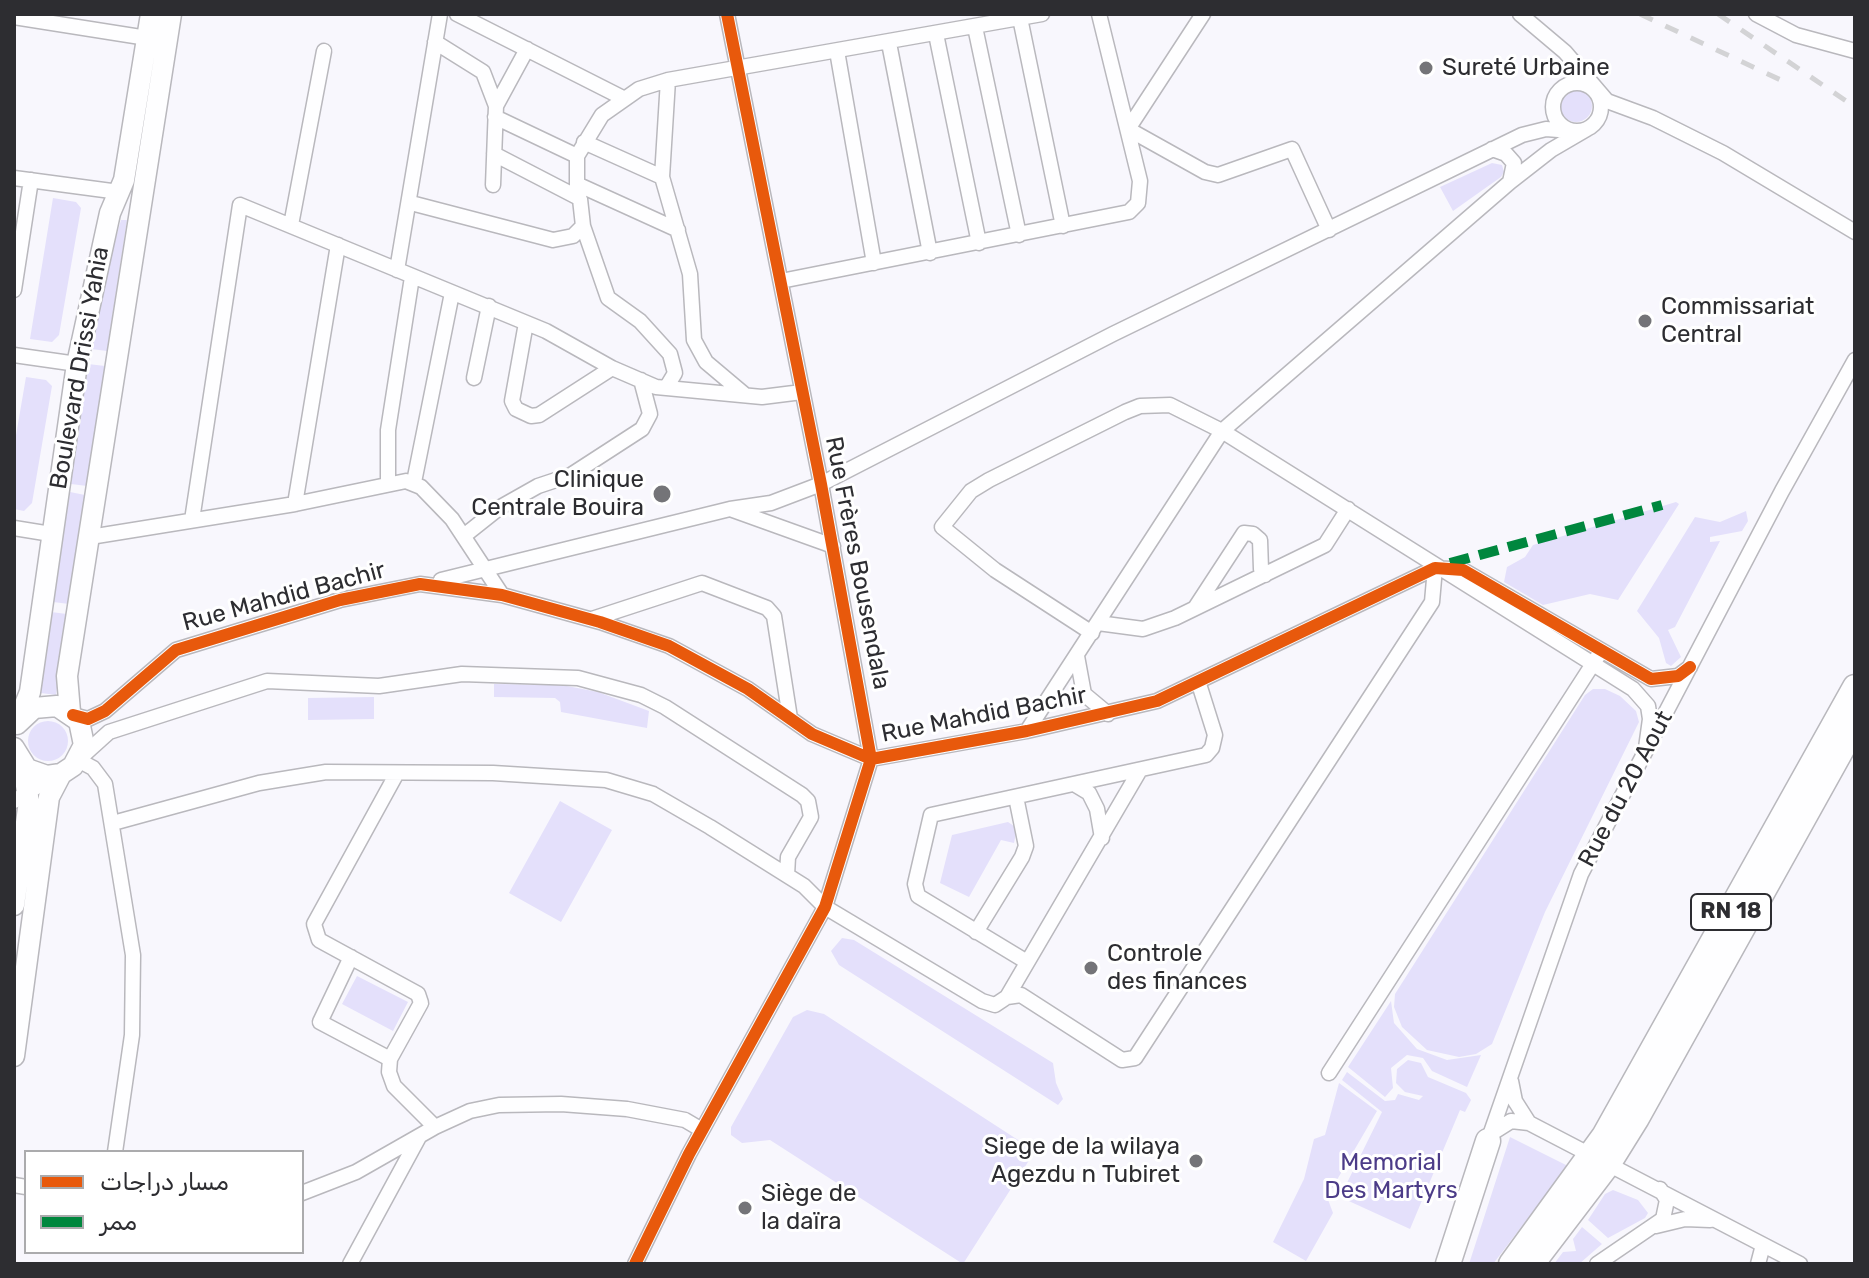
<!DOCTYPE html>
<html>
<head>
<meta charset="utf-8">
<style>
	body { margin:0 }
	#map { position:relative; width:1869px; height:1278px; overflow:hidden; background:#f8f7fd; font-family:Rubik,Cairo,sans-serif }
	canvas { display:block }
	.frame { position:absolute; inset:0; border:16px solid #2d2d31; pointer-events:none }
	.legend { position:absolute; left:24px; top:1150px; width:280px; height:104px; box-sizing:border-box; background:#fff; border:2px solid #ababad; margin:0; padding:10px 14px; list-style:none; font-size:24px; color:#2d2d31 }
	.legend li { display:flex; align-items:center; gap:16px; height:40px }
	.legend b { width:40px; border:2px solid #ababad }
</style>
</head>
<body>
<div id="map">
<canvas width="1869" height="1278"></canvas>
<div class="frame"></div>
<ul class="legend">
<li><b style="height:10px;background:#e8590c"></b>مسار دراجات</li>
<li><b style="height:10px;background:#00873e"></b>ممر</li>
</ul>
</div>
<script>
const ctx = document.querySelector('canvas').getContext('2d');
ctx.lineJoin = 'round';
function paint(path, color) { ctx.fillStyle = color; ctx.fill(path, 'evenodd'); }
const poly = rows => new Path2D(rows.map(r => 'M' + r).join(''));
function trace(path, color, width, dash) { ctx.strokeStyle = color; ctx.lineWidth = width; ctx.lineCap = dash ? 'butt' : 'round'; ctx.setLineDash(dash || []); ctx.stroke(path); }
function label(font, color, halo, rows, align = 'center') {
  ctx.font = font + ' Rubik,sans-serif'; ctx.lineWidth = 6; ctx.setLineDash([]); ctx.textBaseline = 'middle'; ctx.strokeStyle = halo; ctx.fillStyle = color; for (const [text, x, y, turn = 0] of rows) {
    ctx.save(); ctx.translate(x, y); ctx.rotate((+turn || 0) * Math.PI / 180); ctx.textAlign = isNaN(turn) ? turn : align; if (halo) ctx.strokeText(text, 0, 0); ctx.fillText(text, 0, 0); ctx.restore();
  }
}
paint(poly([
	'1560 106a16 16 0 1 1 32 0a16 16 0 1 1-32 0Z',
	[1492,163,1502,165,1504,172,1501,177,1453,211,1440,187],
	[53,198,76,202,81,208,59,335,52,342,30,339],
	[121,220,127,220,107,351,91,349,103,282],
	[88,364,105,366,87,486,71,484],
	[26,377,46,380,52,386,32,503,24,511,14,509,14,447],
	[70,492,85,495,69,604,53,602],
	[1676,502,1679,504,1618,600,1590,594,1543,605,1504,582,1507,567,1525,557,1533,545],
	[1746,511,1748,521,1742,531,1710,537,1710,542,1720,541,1675,627,1668,630,1681,657,1671,666,1666,663,1659,638,1637,611,1695,517,1720,522],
	[51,612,67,614,56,695,41,693],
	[494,684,562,685,598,692,649,711,647,728,561,712,560,702,555,698,494,697],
	[1593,689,1605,689,1620,696,1636,711,1639,722,1545,912,1492,1044,1476,1054,1459,1057,1427,1050,1402,1027,1394,1007,1395,994,1585,695],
	[374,697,374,719,308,720,308,698],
	'28 741a20 20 0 1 1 40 0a20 20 0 1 1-40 0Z',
	[560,801,612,830,561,922,509,893],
	[1008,822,1017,828,1014,843,1001,840,969,897,940,883,952,835],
	[842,938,854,940,1053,1063,1056,1083,1063,1099,1058,1105,839,965,831,951],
	[357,976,408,1002,393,1031,342,1004],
	[1391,1001,1394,1023,1417,1049,1447,1060,1481,1055,1467,1087,1432,1071,1423,1058,1407,1055,1391,1068,1393,1088,1385,1097,1348,1067],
	[807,1010,824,1014,1035,1151,963,1264,770,1140,742,1143,731,1135,731,1127,793,1017],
	[1408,1060,1421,1063,1428,1077,1466,1093,1471,1100,1465,1112,1460,1110,1410,1229,1340,1197,1382,1112,1342,1080,1347,1072,1385,1101,1395,1100,1398,1094,1419,1100,1423,1096,1405,1092,1396,1083,1397,1069],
	[1339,1083,1377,1111,1327,1197,1333,1213,1306,1261,1273,1242,1304,1179,1314,1139,1325,1135],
	[1510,1137,1568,1166,1493,1264,1469,1264],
	[1613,1190,1638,1200,1648,1213,1645,1218,1608,1238,1588,1220,1605,1194],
	[1582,1227,1602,1244,1579,1264,1554,1264,1563,1252,1576,1251,1573,1239]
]), '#e4e0fb');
const street = poly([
	[457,14,623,98],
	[1203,14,1128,129,1205,172,1218,175,1292,149,1329,230],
	[1520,14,1565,52,1607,101,1653,118,1723,153,1855,232],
	[1756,14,1796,35,1855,51],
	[14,17,147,38],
	[1020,18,1063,226],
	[975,27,1019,235],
	[936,34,979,243],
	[435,42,483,72,496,106],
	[889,43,930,253],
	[837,51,874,263],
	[668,80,662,177,690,274,694,340,706,362,744,394],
	'1553 107a24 24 0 1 1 48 0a24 24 0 1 1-48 0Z',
	[495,117,577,156],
	[584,142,662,177],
	[1492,149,1506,154,1514,163,1510,182],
	[494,154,577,197],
	[14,178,119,192],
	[493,185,496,106,527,49],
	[579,185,678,230],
	[411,203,553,240,573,236,583,226],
	[291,225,324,51],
	[397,270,440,14],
	[781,281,1129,212,1138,203,1140,181,1099,14],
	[14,290,31,180],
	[526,323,512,401,516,409,531,416,539,415,612,368],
	[14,355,77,364],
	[474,378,489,306],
	[666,388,675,373,670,354,640,321,608,298,583,226,580,199,577,197,577,156,602,115,639,89,668,80,1042,14],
	[414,482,452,293],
	[388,484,388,430,412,277],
	[295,504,338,245],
	[730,509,771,503,821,484,1113,334,1522,135,1546,129,1571,131],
	[192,520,240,205,546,331,612,368,656,387,762,397,802,392],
	[14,528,51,534],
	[465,535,499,508,538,486,571,475,642,429,650,414,641,380],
	[90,537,295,504,406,481,421,487,452,519,502,595],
	[441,580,730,509,833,546],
	[1195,608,1244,533,1253,534,1260,540,1261,569,1265,575],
	[592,619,702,583,767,608,774,616,790,718],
	[1098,623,1143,629,1175,618,1325,545,1348,509],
	[1092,633,995,570,942,527,971,491,989,480,1125,412,1140,406,1170,405,1222,431,1633,689,1648,706,1650,719,1646,748],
	[1077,656,1084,694,1108,714],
	[73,715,88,719,105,711,176,650,340,600,420,584,502,595,600,622,669,646,748,689,812,734,871,759,1027,731,1157,701,1435,568,1463,570,1651,679,1678,676,1690,667],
	[1027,731,1222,431,1510,182,1551,150,1587,129],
	[397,773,314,924,319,940,418,994,421,1003,390,1059,389,1072,394,1086,435,1127],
	[1074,784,1089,793,1097,809,1102,838],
	[14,801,54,776],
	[113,823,259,783,326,772,493,773,606,780,653,794,710,827,804,886,825,907,982,1001,995,1005,1007,997,1140,770],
	[976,932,1022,857,1026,846,1016,797],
	[351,957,320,1022,390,1059],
	[1027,962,918,896,915,884,931,815,1206,755,1212,748,1215,735,1199,684],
	[1007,997,1021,995,1122,1060,1135,1058,1432,602,1435,568],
	[1329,1073,1598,656],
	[1511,1081,1515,1101,1529,1123],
	[1492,1133,1511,1121,1529,1123,1800,1264],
	[1488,1141,1581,874,1782,491,1855,360],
	[115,1152,132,1035,133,955,105,784,93,768,78,760,109,732,267,681,379,686,462,674,578,678,641,695,665,707,802,795,808,801,811,817,788,857,787,875],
	[14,1185,26,1187],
	[302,1193,356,1172,435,1127,470,1111,499,1105,561,1104,627,1109,685,1120,702,1130],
	[1656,1226,1685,1219,1710,1220],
	[350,1264,419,1137],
	[635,1264,689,1154,825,907,871,759,821,484,727,14],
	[1597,1264,1663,1219,1667,1200,1660,1189],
	[1758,1264,1763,1245]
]);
const secondary = poly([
	[70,712,67,676,171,14],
	[17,724,30,692,77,364,110,213,124,180,151,14],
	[14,748,27,769,47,776,61,774,73,766,84,745,79,721,57,706,34,708,18,723],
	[14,905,29,802,22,764],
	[14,1056,49,797,61,774]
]);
const primary = poly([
	[1448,1264,1488,1141],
	[1511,1264,1604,1136,1855,687],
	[1532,1264,1609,1163,1637,1118,1855,726]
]);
trace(street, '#b9b8bd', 17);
trace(secondary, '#b9b8bd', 23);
trace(primary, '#b9b8bd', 27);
trace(street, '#fefeff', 14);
trace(secondary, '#fefeff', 20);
trace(primary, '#fefeff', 24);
trace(poly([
	[1640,14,1785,82],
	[1718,14,1855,107]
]), '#d3d3d5', 5, [14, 14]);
trace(poly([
	[1450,563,1662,505]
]), '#00873e', 10, [20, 10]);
trace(poly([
	[73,715,88,719,105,711,176,650,340,600,420,584,502,595,600,622,669,646,748,689,812,734,871,759,1027,731,1157,701,1435,568,1463,570,1651,679,1678,676,1690,667],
	[635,1264,689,1154,825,907,871,759,821,484,727,14]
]), '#e8590c', 12);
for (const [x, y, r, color] of [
	[1426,68,8,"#747478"],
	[1645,321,8,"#747478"],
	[662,494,10,"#747478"],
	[1091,968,8,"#747478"],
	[1196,1161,8,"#747478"],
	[745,1208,8,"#747478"]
]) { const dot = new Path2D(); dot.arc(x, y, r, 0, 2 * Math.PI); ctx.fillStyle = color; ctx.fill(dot); trace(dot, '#fff', 3); }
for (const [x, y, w] of [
	[1731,912,80]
]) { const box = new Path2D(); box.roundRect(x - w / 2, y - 18, w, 36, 6); ctx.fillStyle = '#fff'; ctx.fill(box); trace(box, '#2d2d31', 2); }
label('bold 22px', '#2d2d31', null, [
	["RN 18",1731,912]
]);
label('24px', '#2d2d31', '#fff', [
	["Sureté Urbaine",1442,68],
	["Commissariat",1661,307],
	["Central",1661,335],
	["Clinique",644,480,"right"],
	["Centrale Bouira",644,508,"right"],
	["Controle",1107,954],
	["des finances",1107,982],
	["Siege de la wilaya",1180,1147,"right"],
	["Agezdu n Tubiret",1180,1175,"right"],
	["Siège de",761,1194],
	["la daïra",761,1222]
], 'left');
label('24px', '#2d2d31', '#fff', [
	["Boulevard Drissi Yahia",80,368,-80],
	["Rue Frères Bousendala",857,563,79],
	["Rue Mahdid Bachir",284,597,-15],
	["Rue Mahdid Bachir",984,715,-11],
	["Rue du 20 Aout",1626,789,-62]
]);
label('24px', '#4c3c88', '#fff', [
	["Memorial",1391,1163],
	["Des Martyrs",1391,1191]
]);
</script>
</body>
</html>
